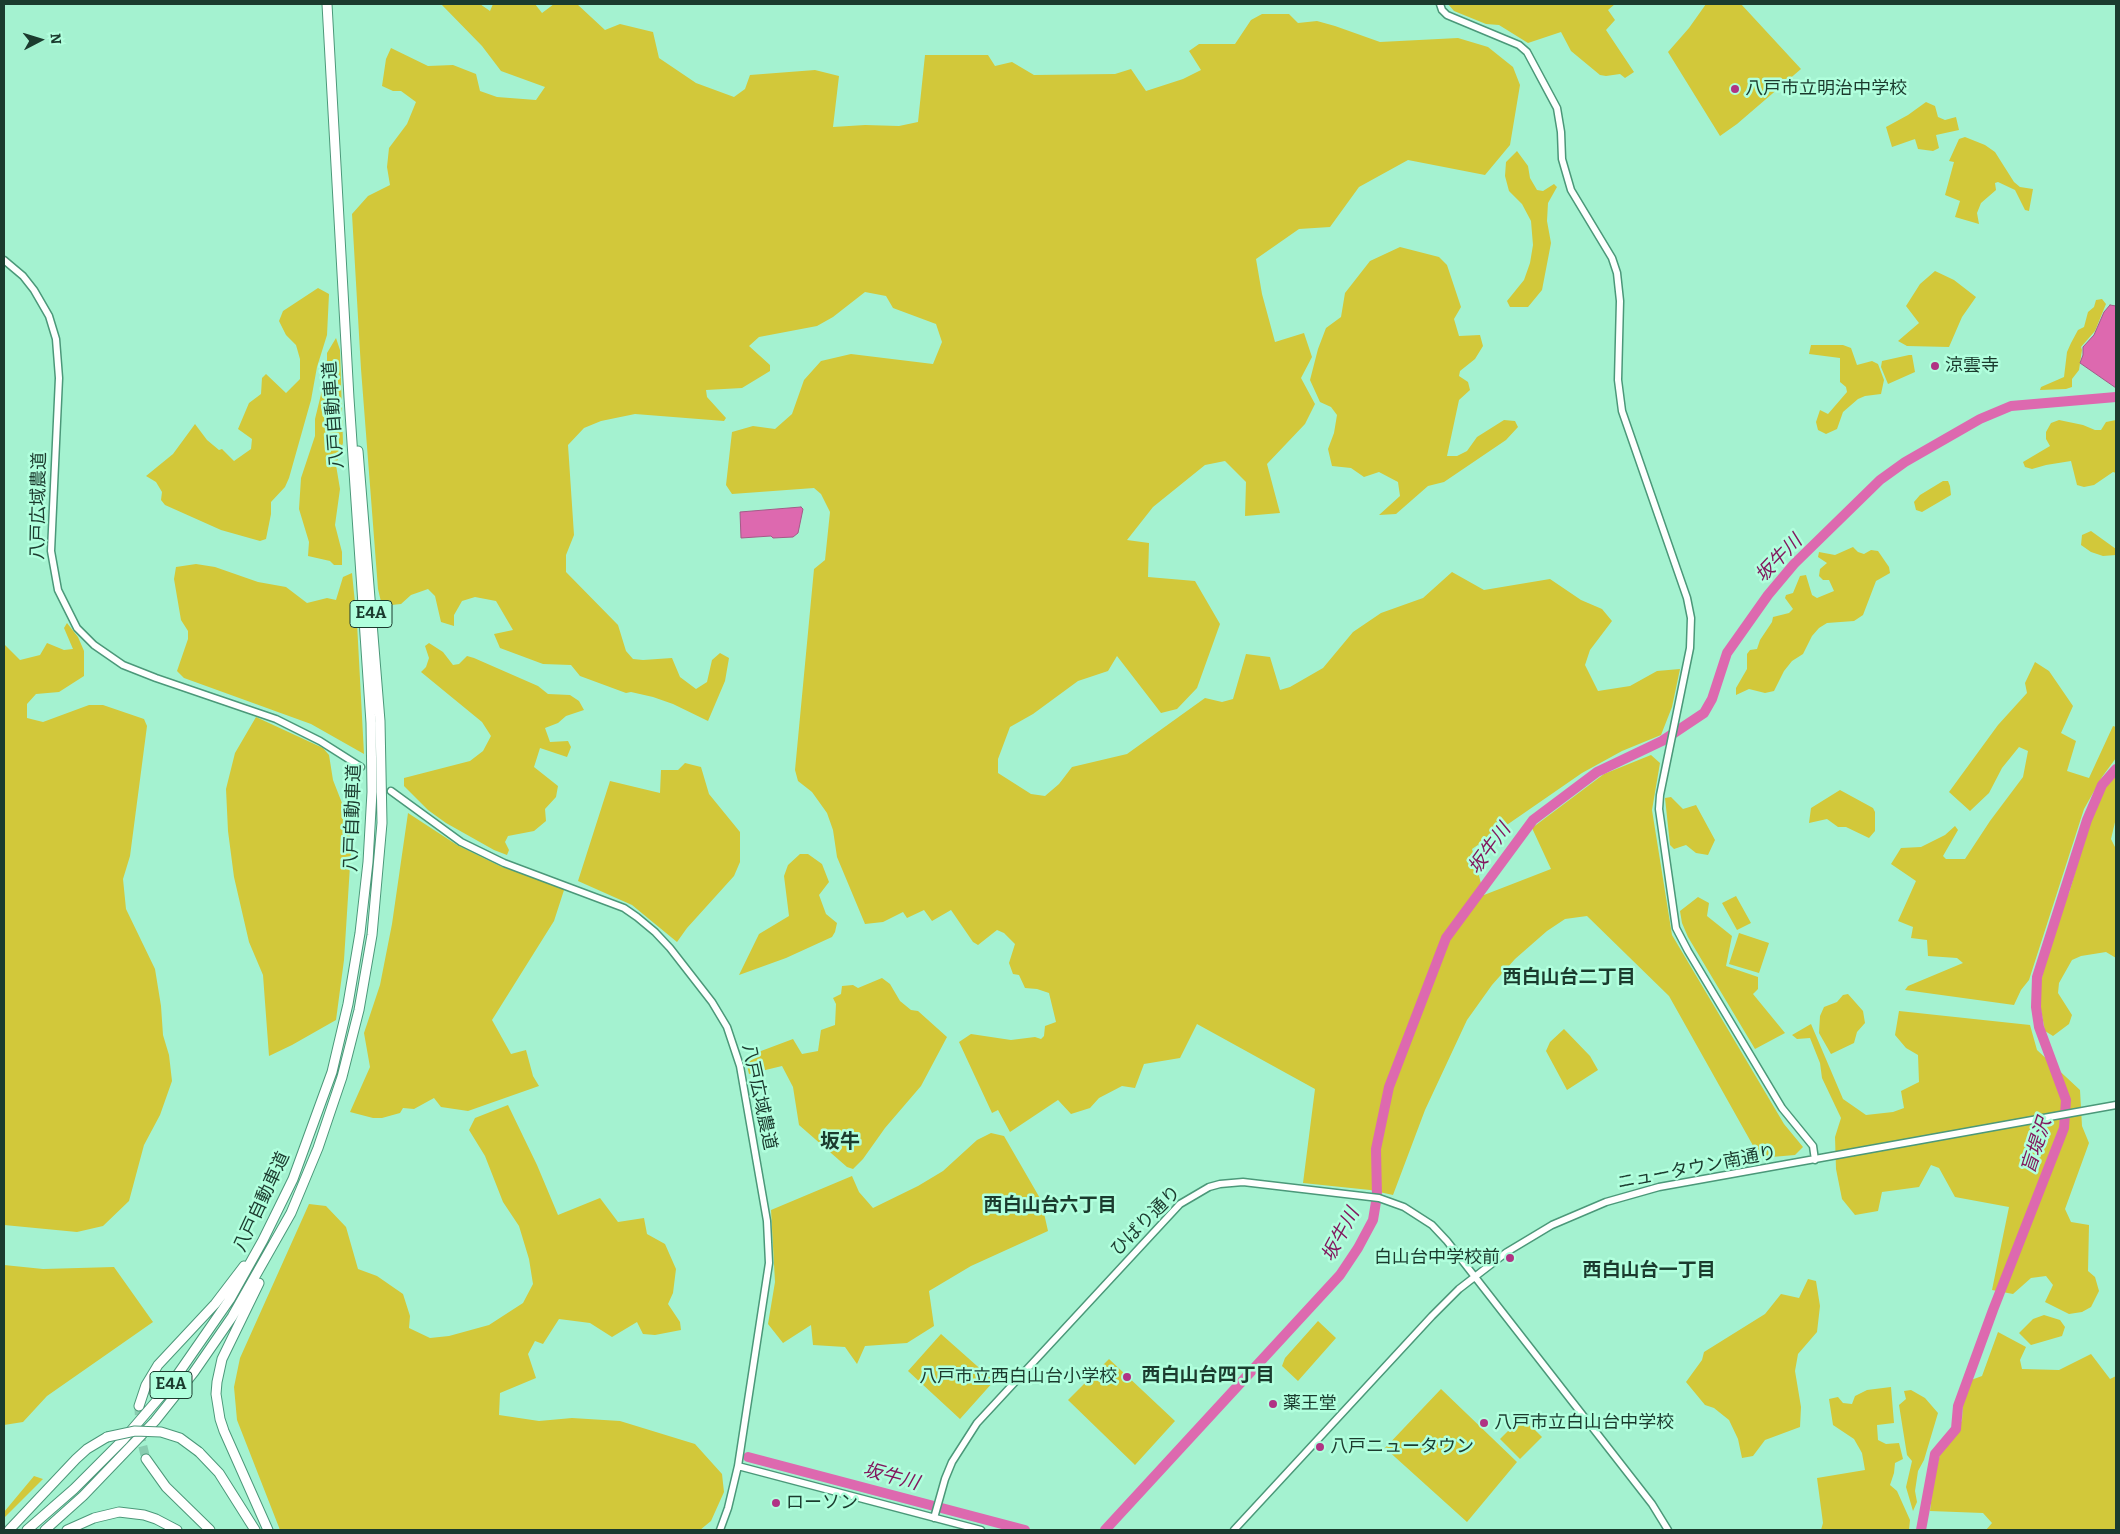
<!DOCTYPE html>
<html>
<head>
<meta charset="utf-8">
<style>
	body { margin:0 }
	#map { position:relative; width:2120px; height:1534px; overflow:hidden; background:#a4f2d0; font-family:Bitter,serif }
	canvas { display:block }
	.frame { position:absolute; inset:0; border:5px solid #1b3b2e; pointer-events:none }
	.north { position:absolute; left:15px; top:15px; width:50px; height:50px; -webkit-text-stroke:4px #b1ffdd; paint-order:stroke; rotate:85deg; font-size:14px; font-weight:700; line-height:20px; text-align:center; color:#1b3b2e }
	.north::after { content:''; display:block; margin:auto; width:18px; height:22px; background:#1b3b2e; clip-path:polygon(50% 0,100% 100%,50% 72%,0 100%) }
</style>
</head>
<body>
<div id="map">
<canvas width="2120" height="1534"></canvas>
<div class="frame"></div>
<div class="north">N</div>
</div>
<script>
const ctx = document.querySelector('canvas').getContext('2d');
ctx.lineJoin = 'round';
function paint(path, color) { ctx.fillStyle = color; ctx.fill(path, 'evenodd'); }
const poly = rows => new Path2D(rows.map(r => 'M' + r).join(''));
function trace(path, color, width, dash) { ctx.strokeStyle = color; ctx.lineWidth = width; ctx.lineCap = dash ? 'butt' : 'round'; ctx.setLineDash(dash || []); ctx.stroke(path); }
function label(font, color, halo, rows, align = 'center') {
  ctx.font = font + ' Bitter,"Noto Sans JP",serif'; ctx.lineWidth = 5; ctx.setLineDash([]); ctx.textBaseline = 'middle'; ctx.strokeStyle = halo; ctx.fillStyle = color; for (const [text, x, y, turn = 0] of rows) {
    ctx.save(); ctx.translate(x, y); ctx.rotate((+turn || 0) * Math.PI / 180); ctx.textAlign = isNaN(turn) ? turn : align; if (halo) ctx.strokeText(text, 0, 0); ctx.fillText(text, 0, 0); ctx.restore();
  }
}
paint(poly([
	[441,4,480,4,490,11,493,4,535,4,542,13,554,4,577,4,605,30,620,24,653,32,659,58,696,83,734,97,745,89,750,75,815,70,839,76,833,127,865,125,899,126,918,122,925,55,988,55,995,66,1012,62,1034,75,1115,74,1131,69,1146,91,1183,79,1201,70,1189,51,1199,44,1235,44,1251,20,1262,14,1289,14,1298,23,1317,21,1335,26,1380,42,1458,38,1488,47,1513,67,1520,85,1510,145,1485,175,1408,160,1359,187,1330,227,1299,229,1256,259,1262,294,1275,342,1304,333,1312,357,1301,378,1315,404,1305,424,1267,464,1280,513,1245,516,1246,482,1225,461,1205,465,1153,507,1127,540,1149,543,1148,577,1195,581,1220,624,1197,688,1177,709,1161,713,1117,656,1108,671,1078,681,1033,714,1010,727,998,759,998,773,1031,794,1045,796,1059,784,1072,767,1127,754,1205,698,1222,702,1233,699,1246,654,1270,657,1280,690,1290,687,1323,668,1353,632,1381,613,1423,598,1452,572,1484,590,1550,579,1581,600,1602,609,1612,621,1590,650,1585,665,1598,691,1630,686,1657,671,1680,669,1672,707,1661,735,1622,751,1582,773,1472,849,1484,895,1551,869,1532,828,1604,774,1651,755,1660,763,1652,810,1672,935,1784,1124,1803,1147,1795,1155,1760,1158,1669,996,1587,916,1565,919,1547,931,1515,959,1492,985,1467,1020,1425,1110,1393,1195,1370,1190,1303,1183,1315,1089,1197,1024,1180,1058,1144,1064,1135,1088,1122,1086,1099,1098,1090,1108,1071,1114,1058,1100,1010,1132,998,1110,992,1113,959,1042,971,1034,1011,1040,1035,1037,1041,1039,1044,1036,1045,1026,1056,1022,1049,993,1037,989,1025,988,1019,975,1013,974,1009,963,1015,944,1004,933,997,930,978,945,973,942,951,910,932,921,924,910,907,918,903,912,883,922,865,924,837,857,833,830,827,813,812,792,798,781,795,770,814,569,825,560,830,512,821,494,814,488,732,494,726,485,732,432,753,426,775,429,792,414,804,380,821,361,851,354,933,364,942,342,936,324,893,308,886,296,865,292,833,317,817,326,759,337,749,346,770,365,770,371,742,388,706,390,707,397,726,418,724,421,635,414,601,421,584,428,568,445,574,535,566,555,566,572,618,625,626,651,633,659,643,660,672,658,680,677,696,689,707,682,712,660,720,653,729,658,725,681,708,721,673,704,653,697,631,692,626,693,580,676,571,665,543,664,500,648,494,634,513,630,496,601,475,597,462,601,454,615,454,626,441,622,435,596,428,589,411,595,401,604,382,606,378,589,361,369,352,214,368,196,390,185,387,167,389,148,407,124,416,102,401,91,393,91,382,86,386,59,391,48,428,66,453,65,476,74,480,91,497,97,536,100,545,87,501,71,482,46],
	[1448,4,1615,4,1608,10,1615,20,1606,30,1634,72,1625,78,1620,74,1606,76,1600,75,1571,51,1561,32,1528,43,1499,25,1486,24,1454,11],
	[1706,4,1741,4,1801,69,1737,124,1720,136,1668,52,1689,28],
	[1926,102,1935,106,1938,117,1945,120,1956,117,1959,130,1936,135,1939,148,1933,151,1918,149,1915,139,1892,147,1886,127,1908,115],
	[1965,137,1985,145,1995,152,2014,182,2020,187,2033,189,2029,211,2025,210,2015,190,1998,182,1995,183,1996,190,1981,203,1977,213,1979,224,1955,217,1960,201,1945,195,1954,162,1949,161,1959,139],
	[1517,151,1528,166,1530,178,1537,190,1543,191,1554,184,1557,187,1548,203,1547,221,1551,243,1542,290,1528,307,1510,307,1507,301,1524,280,1530,263,1533,245,1531,221,1522,204,1509,191,1505,176,1506,162],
	[1400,247,1439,257,1447,265,1461,307,1454,319,1459,336,1480,335,1483,346,1475,359,1460,371,1459,376,1468,382,1470,390,1459,400,1447,456,1457,456,1467,451,1477,437,1504,420,1515,421,1518,427,1506,440,1444,482,1428,486,1396,514,1379,515,1400,496,1398,482,1379,472,1364,477,1351,468,1332,466,1328,449,1334,433,1337,415,1331,407,1320,402,1310,380,1318,349,1326,328,1341,317,1345,293,1370,261],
	[1935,271,1954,280,1976,297,1962,317,1949,347,1907,346,1898,341,1919,323,1906,306,1920,284],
	[318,288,329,294,327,335,317,367,311,400,289,478,285,487,271,502,271,514,266,539,260,541,221,530,165,505,161,500,162,492,156,482,146,476,173,454,195,424,207,440,219,450,222,449,234,461,251,449,252,439,238,429,249,403,261,394,262,378,266,374,286,393,300,379,300,359,296,345,286,335,279,321,283,311],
	[2102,299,2106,304,2095,331,2081,347,2082,350,2079,370,2072,379,2072,387,2066,389,2040,390,2041,387,2064,377,2067,352,2071,343,2078,330,2084,327,2088,312,2094,307,2096,300],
	[336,338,340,350,343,443,336,465,340,489,335,525,342,552,342,565,334,565,330,561,308,556,309,542,299,509,301,478,315,436,315,419,324,382,333,379,334,368,327,366,327,353],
	[1811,345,1843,345,1851,348,1857,365,1872,361,1878,364,1884,380,1881,394,1865,396,1858,399,1843,412,1837,429,1826,434,1818,430,1816,422,1820,410,1828,414,1847,392,1846,387,1840,382,1840,358,1809,354],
	[1909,355,1912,355,1915,372,1888,384,1881,367,1882,361],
	[2059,420,2083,425,2095,430,2101,430,2106,422,2116,420,2116,473,2113,472,2094,485,2084,487,2077,485,2071,461,2046,465,2032,469,2025,467,2023,462,2050,446,2046,439,2046,432,2051,423],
	[1943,481,1948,481,1950,486,1951,495,1922,512,1916,510,1914,502,1920,495],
	[2091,531,2116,549,2116,555,2103,556,2091,552,2081,545,2082,535],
	[1853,547,1858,552,1864,554,1871,550,1878,551,1889,567,1890,573,1876,581,1863,615,1854,621,1827,623,1819,628,1812,636,1803,654,1792,661,1784,671,1774,691,1765,693,1749,689,1736,695,1736,688,1747,669,1747,654,1750,650,1757,649,1760,640,1772,622,1773,617,1789,613,1793,609,1785,598,1786,595,1793,593,1800,576,1806,575,1812,595,1817,598,1834,591,1829,580,1823,580,1819,576,1820,569,1827,563,1818,557,1819,552,1835,555],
	[196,564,215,567,258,582,286,587,307,603,327,598,336,600,343,577,352,573,357,623,364,754,311,724,184,678,177,671,188,639,188,631,181,620,174,579,176,567],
	[67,623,78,637,84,651,84,676,59,692,36,694,27,704,27,718,43,722,89,705,103,705,144,719,147,726,130,856,123,879,126,909,155,969,161,1006,163,1035,169,1055,172,1081,160,1115,144,1145,129,1201,103,1226,77,1232,4,1225,4,644,20,660,40,655,47,643,64,650,73,649,64,628],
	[429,643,443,652,453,665,459,664,467,656,474,658,538,686,548,694,570,695,579,701,584,710,566,716,558,723,545,728,550,742,568,741,571,747,567,757,540,748,534,767,558,786,556,797,545,809,546,821,534,831,508,836,505,842,509,850,507,855,494,850,446,823,428,810,404,786,404,778,470,761,483,751,491,736,482,722,421,672,426,667,429,658,425,646],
	[2035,662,2049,671,2073,706,2061,733,2076,741,2067,771,2089,778,2113,726,2116,727,2116,758,2102,777,2084,809,2029,980,2021,990,2014,1005,1905,990,1908,986,1963,963,1957,958,1928,956,1927,940,1911,938,1913,927,1898,921,1916,881,1891,864,1901,848,1921,847,1945,835,1955,826,1958,830,1943,856,1946,859,1965,859,1990,821,2023,777,2028,751,2019,747,2002,768,1989,793,1970,811,1949,792,1998,725,2027,693,2025,683],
	[256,717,323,748,329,755,333,780,349,821,351,850,344,960,336,1020,292,1045,269,1056,263,975,249,942,234,877,228,831,226,789,235,753],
	[685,763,701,767,709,794,740,832,740,862,734,876,687,928,677,942,632,905,578,881,610,781,660,793,661,770,678,770],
	[2116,773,2116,818,2111,839,2116,849,2116,958,2106,952,2081,956,2072,960,2059,983,2058,993,2072,1015,2069,1024,2053,1036,2045,1031,2041,1010,2041,981,2047,956,2064,901,2069,893,2089,825,2106,786],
	[1840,790,1873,808,1875,812,1875,831,1869,838,1846,827,1838,827,1827,819,1809,823,1811,808],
	[1671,797,1683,809,1696,805,1715,840,1708,855,1696,853,1686,845,1674,849,1670,845,1665,798],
	[408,813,457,845,502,867,565,887,554,921,492,1020,511,1054,526,1050,533,1076,539,1086,468,1111,441,1107,434,1098,414,1109,403,1108,400,1113,382,1118,373,1118,350,1112,370,1067,364,1033,380,985,392,924],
	[800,854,808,854,822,864,829,882,819,895,826,914,837,923,835,932,832,937,786,958,739,975,759,934,789,916,784,876,788,865],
	[1736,896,1751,923,1737,930,1722,903],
	[1698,897,1709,903,1707,916,1732,936,1726,966,1758,977,1758,989,1753,994,1785,1033,1755,1049,1688,937,1682,923,1680,911],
	[1739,933,1769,943,1759,973,1729,964],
	[882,978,890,984,900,1001,911,1010,918,1011,947,1037,921,1086,885,1128,863,1159,853,1169,847,1167,799,1125,793,1087,782,1066,749,1074,745,1057,793,1039,802,1054,818,1051,821,1030,835,1025,836,1004,833,998,841,994,842,986,853,985,858,988],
	[1848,994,1863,1011,1865,1023,1857,1032,1854,1043,1831,1054,1819,1033,1820,1016,1824,1007,1837,1002,1843,995],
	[1899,1011,2030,1025,2037,1050,2080,1090,2082,1126,2089,1143,2065,1209,2071,1222,2089,1225,2088,1271,2095,1277,2099,1291,2091,1307,2082,1312,2069,1314,2045,1302,2053,1285,2046,1276,2031,1278,2013,1294,1992,1290,2009,1207,1955,1197,1939,1168,1931,1165,1919,1187,1882,1192,1878,1211,1855,1215,1842,1199,1836,1169,1835,1137,1841,1118,1822,1078,1820,1063,1810,1038,1797,1039,1792,1035,1811,1024,1843,1099,1866,1115,1893,1112,1904,1108,1901,1091,1919,1082,1918,1055,1906,1048,1895,1035],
	[1564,1029,1590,1056,1598,1070,1567,1090,1546,1051,1550,1042],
	[508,1105,537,1165,558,1215,600,1198,618,1222,644,1218,647,1234,665,1244,676,1269,673,1293,668,1304,680,1322,681,1330,655,1335,643,1334,637,1322,612,1337,590,1323,559,1319,543,1344,535,1341,528,1354,536,1378,500,1393,499,1415,539,1421,572,1418,620,1421,695,1444,722,1474,724,1492,711,1521,700,1530,280,1530,237,1420,234,1387,240,1358,309,1204,326,1206,346,1227,358,1269,377,1276,403,1294,410,1316,409,1328,430,1338,449,1336,489,1325,523,1303,533,1284,529,1259,519,1226,503,1202,485,1156,469,1130,475,1118],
	[991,1133,1004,1136,1041,1200,1048,1231,971,1266,929,1291,934,1326,907,1343,865,1346,857,1364,845,1347,813,1345,811,1325,783,1343,768,1324,775,1282,771,1210,852,1176,859,1192,873,1208,918,1186,943,1171,977,1140],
	[4,1265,43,1269,114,1267,153,1322,47,1396,23,1422,4,1425],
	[1808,1279,1816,1281,1820,1306,1817,1332,1798,1354,1795,1371,1801,1407,1800,1427,1765,1440,1753,1456,1742,1458,1738,1439,1729,1420,1714,1408,1705,1405,1686,1382,1702,1360,1704,1352,1765,1314,1781,1294,1799,1298],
	[2044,1315,2060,1320,2065,1327,2062,1336,2031,1345,2019,1333,2033,1319],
	[1318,1321,1336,1338,1298,1381,1282,1366,1285,1358],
	[1998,1332,2026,1347,2020,1360,2022,1369,2059,1370,2091,1354,2110,1379,2116,1376,2116,1530,1986,1530,1992,1523,1983,1513,1930,1511,1933,1484,1940,1454,1956,1433,1962,1420,1963,1403,1971,1380,1982,1376],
	[941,1334,994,1381,960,1419,908,1371],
	[1109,1359,1175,1421,1135,1465,1068,1400],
	[1891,1387,1894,1423,1877,1425,1878,1440,1886,1444,1899,1443,1903,1459,1895,1463,1894,1473,1890,1485,1897,1491,1910,1520,1909,1530,1821,1530,1823,1523,1817,1478,1865,1470,1862,1453,1854,1439,1833,1425,1829,1399,1838,1397,1843,1403,1852,1404,1855,1396,1867,1390],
	[1441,1389,1517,1462,1467,1522,1385,1448],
	[1911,1390,1925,1398,1938,1413,1924,1460,1918,1471,1915,1491,1917,1502,1913,1511,1906,1487,1912,1461,1907,1455,1899,1405,1906,1399,1904,1391],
	[1522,1417,1542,1437,1520,1459,1500,1439],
	[34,1476,43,1479,4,1518,4,1512]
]), '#d2c83a');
const water = poly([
	[2110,305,2116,306,2116,388,2080,363,2083,355,2083,347,2094,335,2104,312,2110,305],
	[801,507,803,509,798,533,793,537,773,538,771,536,741,538,740,512,801,507]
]);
paint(water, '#dd69af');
trace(water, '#a35b88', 1);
trace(poly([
	[748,1457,1025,1530],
	[1105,1530,1340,1275,1358,1248,1373,1220,1377,1196,1376,1149,1389,1087,1446,938,1533,820,1597,772,1662,741,1704,713,1712,699,1727,653,1768,595,1794,564,1880,480,1905,462,1980,419,2011,406,2116,397],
	[1921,1530,1935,1454,1956,1429,1958,1406,1993,1310,2064,1128,2066,1100,2039,1027,2036,1007,2037,977,2087,820,2102,785,2116,769]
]), '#dd69af', 10);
trace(poly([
	[139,1406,140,1435,146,1459]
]), '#89cdb0', 9, [9, 4.5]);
const tertiary = poly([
	[1440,4,1442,10,1447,15,1519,45,1527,52,1557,108,1561,132,1562,159,1571,190,1612,258,1617,273,1620,301,1618,380,1622,411,1687,598,1691,618,1690,648,1660,795,1659,809,1676,928,1688,951,1782,1108,1813,1146,1815,1160],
	[4,260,23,276,34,290,49,316,56,339,59,378,51,551,58,590,77,628,94,645,123,665,156,678,276,719,320,741,361,767],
	[391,791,461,842,504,863,624,908,637,917,655,932,670,948,712,1002,727,1027,740,1066,767,1221,769,1263,738,1466,728,1508,720,1530],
	[738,1466,981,1530],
	[934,1518,945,1479,952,1462,977,1423,1180,1204,1209,1187,1220,1184,1243,1182,1379,1198,1404,1207,1432,1225,1447,1241,1652,1504,1668,1530],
	[1234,1530,1432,1316,1459,1289,1507,1252,1552,1225,1606,1202,1659,1187,2116,1105]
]);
const motorway = poly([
	[259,1283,222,1359,217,1382,216,1394,220,1419,224,1431,268,1530],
	[139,1406,146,1385,158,1365,215,1304,244,1266],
	[199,1452,219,1473,255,1530],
	[146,1459,166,1487,210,1530],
	[9,1530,76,1459,87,1449,107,1437],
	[27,1530,74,1489,123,1440,171,1384,230,1299,263,1240,293,1179,332,1072,348,1004,360,933,368,862,372,792,371,723,349,398,327,4],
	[45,1530,83,1496,155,1421,194,1372,232,1317,291,1213,318,1148,342,1077,359,1010,372,935,382,823,380,721,358,451],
	[67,1530,94,1518,119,1512,144,1515,156,1519,177,1530]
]);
trace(tertiary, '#4b9879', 9);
trace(motorway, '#4b9879', 11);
trace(tertiary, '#fff', 6);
trace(motorway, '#fff', 9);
const motorwayBridge = poly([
	[107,1437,135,1431,161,1432,180,1438,199,1452]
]);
trace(motorwayBridge, '#4b9879', 11, []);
trace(motorwayBridge, '#fff', 9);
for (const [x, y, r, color] of [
	[1735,89,5,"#b03384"],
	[1935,366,5,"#b03384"],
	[1510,1258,5,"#b03384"],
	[1127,1377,5,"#b03384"],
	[1273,1404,5,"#b03384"],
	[1484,1423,5,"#b03384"],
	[1320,1447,5,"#b03384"],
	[776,1503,5,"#b03384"]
]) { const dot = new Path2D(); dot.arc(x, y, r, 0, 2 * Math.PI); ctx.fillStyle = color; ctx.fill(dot); trace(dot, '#b1ffdd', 2); }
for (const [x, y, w] of [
	[371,614,42],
	[171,1385,42]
]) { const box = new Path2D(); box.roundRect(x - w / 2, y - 13.5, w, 27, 4); ctx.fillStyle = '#b1ffdd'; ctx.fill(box); trace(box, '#1b3b2e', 1); }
label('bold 16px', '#1b3b2e', null, [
	["E4A",371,614],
	["E4A",171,1385]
]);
label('18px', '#1b3b2e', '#b1ffdd', [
	["八戸市立明治中学校",1745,89],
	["涼雲寺",1945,366],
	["白山台中学校前",1500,1258,"right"],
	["八戸市立西白山台小学校",1117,1377,"right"],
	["薬王堂",1283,1404],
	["八戸市立白山台中学校",1494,1423],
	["八戸ニュータウン",1330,1447],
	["ローソン",786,1503]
], 'left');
label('18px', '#1b3b2e', '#b1ffdd', [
	["八戸自動車道",334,415,-94],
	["八戸広域農道",39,506,-89],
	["八戸自動車道",353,818,-88],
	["八戸広域農道",759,1097,78],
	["ニュータウン南通り",1697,1168,-11],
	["八戸自動車道",262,1202,-65],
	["ひばり通り",1146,1221,-45]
]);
label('italic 19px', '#82185e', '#b1ffdd', [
	["坂牛川",1779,559,-46],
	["坂牛川",1490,849,-54],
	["盲堤沢",2037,1146,-72],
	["坂牛川",1341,1235,-62],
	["坂牛川",891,1477,15]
]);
label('bold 19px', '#1b3b2e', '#b1ffdd', [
	["西白山台二丁目",1569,978],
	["西白山台六丁目",1050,1206],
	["西白山台一丁目",1649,1271],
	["西白山台四丁目",1208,1376]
]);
label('bold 20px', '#1b3b2e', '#b1ffdd', [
	["坂牛",840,1142]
]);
</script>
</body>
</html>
